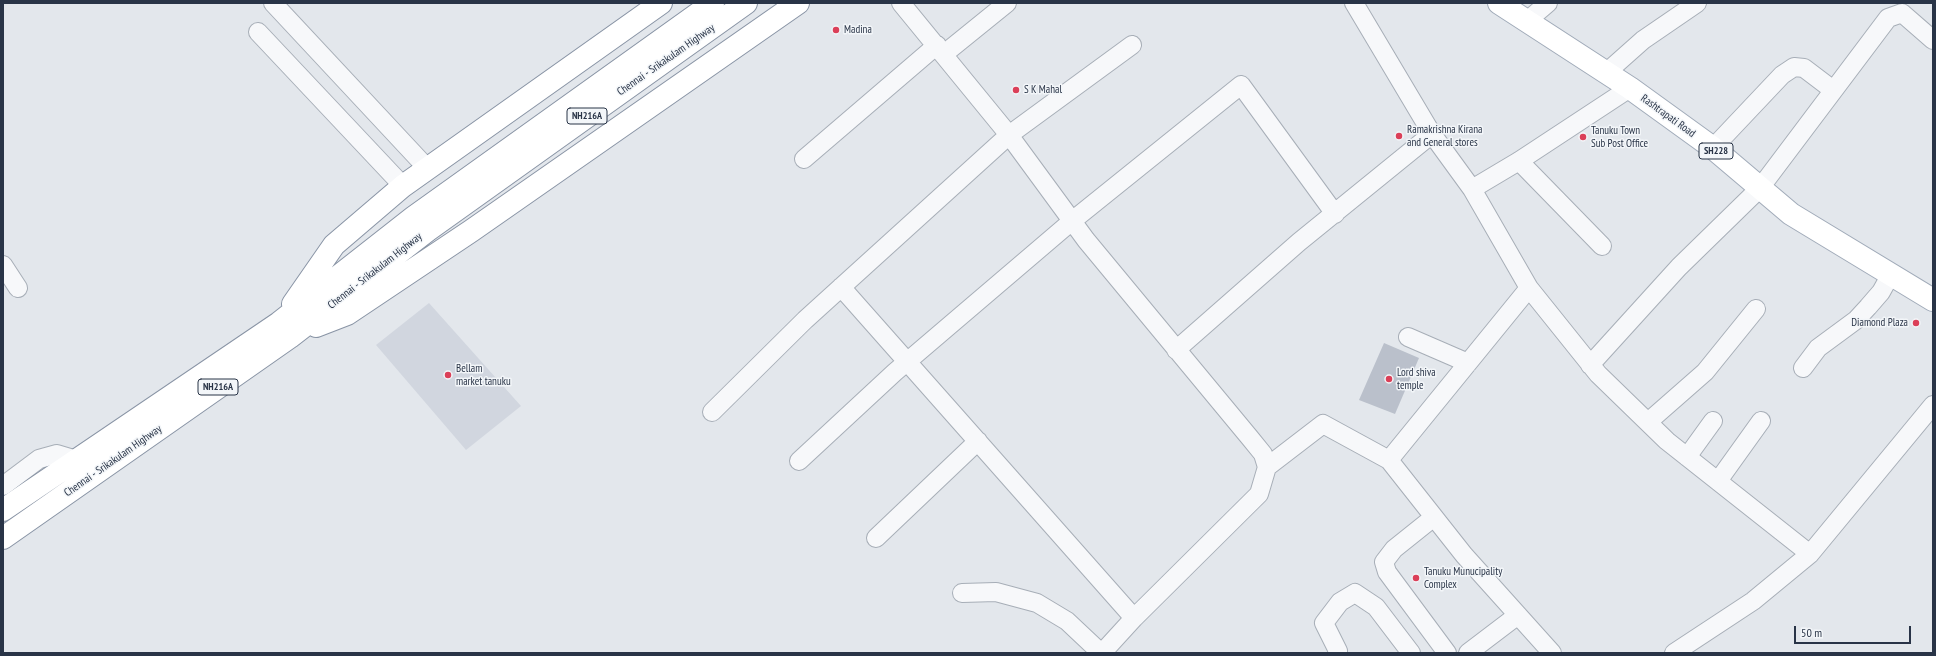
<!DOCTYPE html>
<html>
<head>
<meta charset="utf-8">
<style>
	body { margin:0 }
	#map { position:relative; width:1936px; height:656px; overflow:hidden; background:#e3e7ec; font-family:"PT Sans Narrow",sans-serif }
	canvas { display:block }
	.frame { position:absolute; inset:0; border:4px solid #293447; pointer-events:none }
	.scale { position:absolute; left:1794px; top:626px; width:117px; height:18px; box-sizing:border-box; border:2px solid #293447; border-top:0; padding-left:5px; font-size:12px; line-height:14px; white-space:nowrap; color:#293447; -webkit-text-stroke:3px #f3f6f9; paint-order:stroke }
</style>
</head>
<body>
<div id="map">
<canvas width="1936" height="656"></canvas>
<div class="frame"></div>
<div class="scale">50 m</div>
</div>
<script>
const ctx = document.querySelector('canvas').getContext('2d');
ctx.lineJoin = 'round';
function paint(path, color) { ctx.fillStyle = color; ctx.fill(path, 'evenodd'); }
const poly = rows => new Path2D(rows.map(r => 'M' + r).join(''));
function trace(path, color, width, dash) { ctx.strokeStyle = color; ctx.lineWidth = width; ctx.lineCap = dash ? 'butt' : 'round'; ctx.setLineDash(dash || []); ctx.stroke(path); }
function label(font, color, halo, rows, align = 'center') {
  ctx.font = font + ' "PT Sans Narrow",sans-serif'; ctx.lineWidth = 3; ctx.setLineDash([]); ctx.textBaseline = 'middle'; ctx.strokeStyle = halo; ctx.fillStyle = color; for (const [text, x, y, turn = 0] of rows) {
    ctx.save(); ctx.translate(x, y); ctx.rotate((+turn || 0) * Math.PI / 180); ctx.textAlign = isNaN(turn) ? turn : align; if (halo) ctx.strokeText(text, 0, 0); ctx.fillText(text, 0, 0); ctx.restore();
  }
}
paint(poly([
	[429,303,521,406,466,450,376,345]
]), '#d1d6df');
paint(poly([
	[1384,343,1419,358,1395,414,1359,400]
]), '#bac0cb');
const minor = poly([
	[273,3,427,168],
	[901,3,1009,135,1086,240,1250,438,1263,454,1267,467,1259,494,1134,618,1102,653],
	[1354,3,1432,134,1472,189,1529,288,1598,374,1667,441,1810,554],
	[1527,21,1548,3],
	[258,32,403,186],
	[944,54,1007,3],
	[1607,72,1643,40,1697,3],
	[1713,148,1782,75,1794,67,1804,68,1833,90],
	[804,159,937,45],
	[1519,161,1602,246],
	[1472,189,1519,161,1630,88],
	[3,265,18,288],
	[841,287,1134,618],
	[1408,337,1468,363],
	[1176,350,1299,242,1432,134],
	[1590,365,1679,267,1760,188,1888,18,1902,13,1933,40],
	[1803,368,1818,348,1856,320,1868,307,1881,292,1891,274],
	[712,412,805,320,1009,135,1132,45],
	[1648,422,1705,372,1756,309],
	[1687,457,1713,421],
	[1389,460,1529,288],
	[799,461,895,372,1072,221,1241,85,1335,214],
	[1267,467,1323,424,1389,460,1464,555,1552,653],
	[1718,481,1761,421],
	[3,486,39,459,57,454,77,460],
	[1434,517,1394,549,1384,562,1387,572,1447,653],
	[876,538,978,441],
	[962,593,996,592,1037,603,1067,621,1101,653],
	[1337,653,1338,651,1324,623,1340,602,1355,593,1376,607,1411,653],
	[1468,653,1518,615],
	[1674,653,1753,601,1810,554,1933,405]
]);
const major = poly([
	[1499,3,1630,88,1713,148,1791,214,1933,300]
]);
const highway = poly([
	[293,304,334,245,403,186,661,3],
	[316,326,347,314,471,231,798,3],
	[3,510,279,323,414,217,713,3],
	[3,538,290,337,428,230,746,3]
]);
trace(minor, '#a7aeb7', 20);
trace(major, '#a1abb9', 24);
trace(highway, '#8994a5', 24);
trace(minor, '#f7f8fa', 18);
trace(major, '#fff', 22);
trace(highway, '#fff', 22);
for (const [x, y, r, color] of [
	[836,30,4,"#db3f58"],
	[1016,90,4,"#db3f58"],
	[1399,136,4,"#db3f58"],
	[1583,137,4,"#db3f58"],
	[1916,323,4,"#db3f58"],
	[448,375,4,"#db3f58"],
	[1389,379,4,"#db3f58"],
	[1416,578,4,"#db3f58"]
]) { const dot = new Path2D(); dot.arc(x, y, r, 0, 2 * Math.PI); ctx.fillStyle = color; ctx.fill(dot); trace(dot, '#f3f6f9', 1.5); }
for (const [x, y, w] of [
	[587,116,40],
	[1716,151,34],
	[218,387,40]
]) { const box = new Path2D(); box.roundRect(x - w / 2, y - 8, w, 16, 3); ctx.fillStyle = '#f3f6f9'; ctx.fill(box); trace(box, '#293447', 1); }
label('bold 10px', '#293447', null, [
	["NH216A",587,116],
	["SH228",1716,151],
	["NH216A",218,387]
]);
label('11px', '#293447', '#f3f6f9', [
	["Madina",844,30],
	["S K Mahal",1024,90],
	["Ramakrishna Kirana",1407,130],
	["and General stores",1407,143],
	["Tanuku Town",1591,131],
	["Sub Post Office",1591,144],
	["Diamond Plaza",1908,323,"right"],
	["Bellam",456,369],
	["market tanuku",456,382],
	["Lord shiva",1397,373],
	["temple",1397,386],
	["Tanuku Munucipality",1424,572],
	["Complex",1424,585]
], 'left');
label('11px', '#293447', '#f3f6f9', [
	["Chennai - Srikakulam Highway",666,60,-35],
	["Rashtrapati Road",1668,116,36],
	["Chennai - Srikakulam Highway",375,271,-38],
	["Chennai - Srikakulam Highway",113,461,-35]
]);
</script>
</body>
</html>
